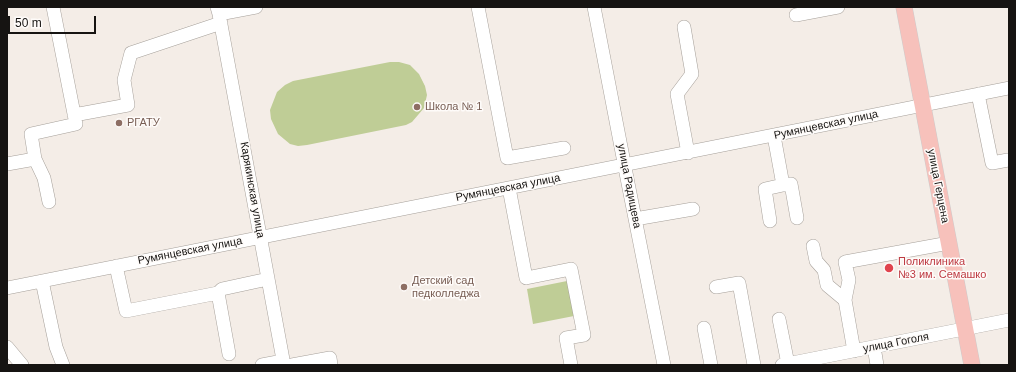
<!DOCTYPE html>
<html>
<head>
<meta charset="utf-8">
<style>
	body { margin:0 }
	#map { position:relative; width:1016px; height:372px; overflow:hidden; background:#f4ede7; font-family:Arial,sans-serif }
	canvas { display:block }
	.frame { position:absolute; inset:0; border:8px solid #161412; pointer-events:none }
	.scale { position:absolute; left:8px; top:16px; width:88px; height:18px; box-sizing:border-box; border:2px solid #161412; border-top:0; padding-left:5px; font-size:12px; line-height:14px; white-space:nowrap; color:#161412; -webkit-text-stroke:3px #fefbf9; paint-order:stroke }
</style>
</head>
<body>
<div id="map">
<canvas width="1016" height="372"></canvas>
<div class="frame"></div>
<div class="scale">50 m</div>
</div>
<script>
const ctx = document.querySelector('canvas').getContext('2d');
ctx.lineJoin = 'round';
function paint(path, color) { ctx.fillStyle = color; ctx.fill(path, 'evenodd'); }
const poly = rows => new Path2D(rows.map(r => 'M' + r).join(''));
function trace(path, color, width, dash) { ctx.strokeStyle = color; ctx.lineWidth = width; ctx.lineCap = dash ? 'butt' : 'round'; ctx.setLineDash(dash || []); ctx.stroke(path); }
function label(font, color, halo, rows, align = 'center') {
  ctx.font = font + ' Arial,sans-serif'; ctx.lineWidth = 3; ctx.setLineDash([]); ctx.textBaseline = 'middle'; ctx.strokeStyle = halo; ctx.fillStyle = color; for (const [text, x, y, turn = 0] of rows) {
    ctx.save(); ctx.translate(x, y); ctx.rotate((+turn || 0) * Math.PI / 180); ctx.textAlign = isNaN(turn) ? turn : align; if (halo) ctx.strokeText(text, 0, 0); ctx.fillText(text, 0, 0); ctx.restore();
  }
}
paint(poly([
	[390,62,399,62,410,65,419,74,425,86,427,95,424,108,412,122,406,125,307,145,298,146,290,144,278,134,271,119,270,110,277,92,285,85,293,81],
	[567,281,574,316,533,324,527,289]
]), '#bfcd96');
const minor = poly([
	[217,7,219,14,284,365],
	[478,7,507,158,564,148],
	[594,7,627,178,664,365],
	[219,14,256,7],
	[796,15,838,7],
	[684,27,692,74,677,94,688,153],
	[978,94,992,163,1008,160],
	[74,115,128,105,124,80,131,53,221,23],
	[774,136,783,185,791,184,797,218],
	[7,164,35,159],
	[509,188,526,278,571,269,584,335,566,338,571,365],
	[49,202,44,178,35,159,31,134,76,124,53,7],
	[635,219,693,209],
	[770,221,765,189,783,185],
	[813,246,816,261,824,270,827,285,845,300,854,351],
	[116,266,126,311,218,293],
	[42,281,56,347,63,365],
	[716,287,739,283,754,365],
	[7,288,1009,88],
	[845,300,849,280,845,262,949,243],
	[779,319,788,364],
	[704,328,711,365],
	[7,347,22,365],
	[874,347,877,365],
	[229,354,218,293,222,289,268,279],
	[262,365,283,361],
	[292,365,330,358,331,365],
	[782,365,1009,320]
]);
const major = poly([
	[904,7,972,365]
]);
trace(minor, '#a6a09a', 14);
trace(major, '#cccbcb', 17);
trace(minor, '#fff', 13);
trace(major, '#f7c1bb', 16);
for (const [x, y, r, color] of [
	[417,107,4,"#8d6e63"],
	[119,123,4,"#8d6e63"],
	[889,268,5,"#e0444e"],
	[404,287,4,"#8d6e63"]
]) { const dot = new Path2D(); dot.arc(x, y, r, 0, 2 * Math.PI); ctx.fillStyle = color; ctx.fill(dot); trace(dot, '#fefbf9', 1.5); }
label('11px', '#785e54', '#fefbf9', [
	["Школа № 1",425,107],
	["РГАТУ",127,123],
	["Детский сад",412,281],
	["педколледжа",412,294]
], 'left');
label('11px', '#161412', '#fefbf9', [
	["Румянцевская улица",826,125,-12],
	["улица Радищева",629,186,79],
	["улица Герцена",938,186,79],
	["Румянцевская улица",508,188,-11],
	["Карякинская улица",252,190,80],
	["Румянцевская улица",190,251,-11],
	["улица Гоголя",896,343,-11]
]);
label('11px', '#be3a42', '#fefbf9', [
	["Поликлиника",898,262],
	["№3 им. Семашко",898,275]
], 'left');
</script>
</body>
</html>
